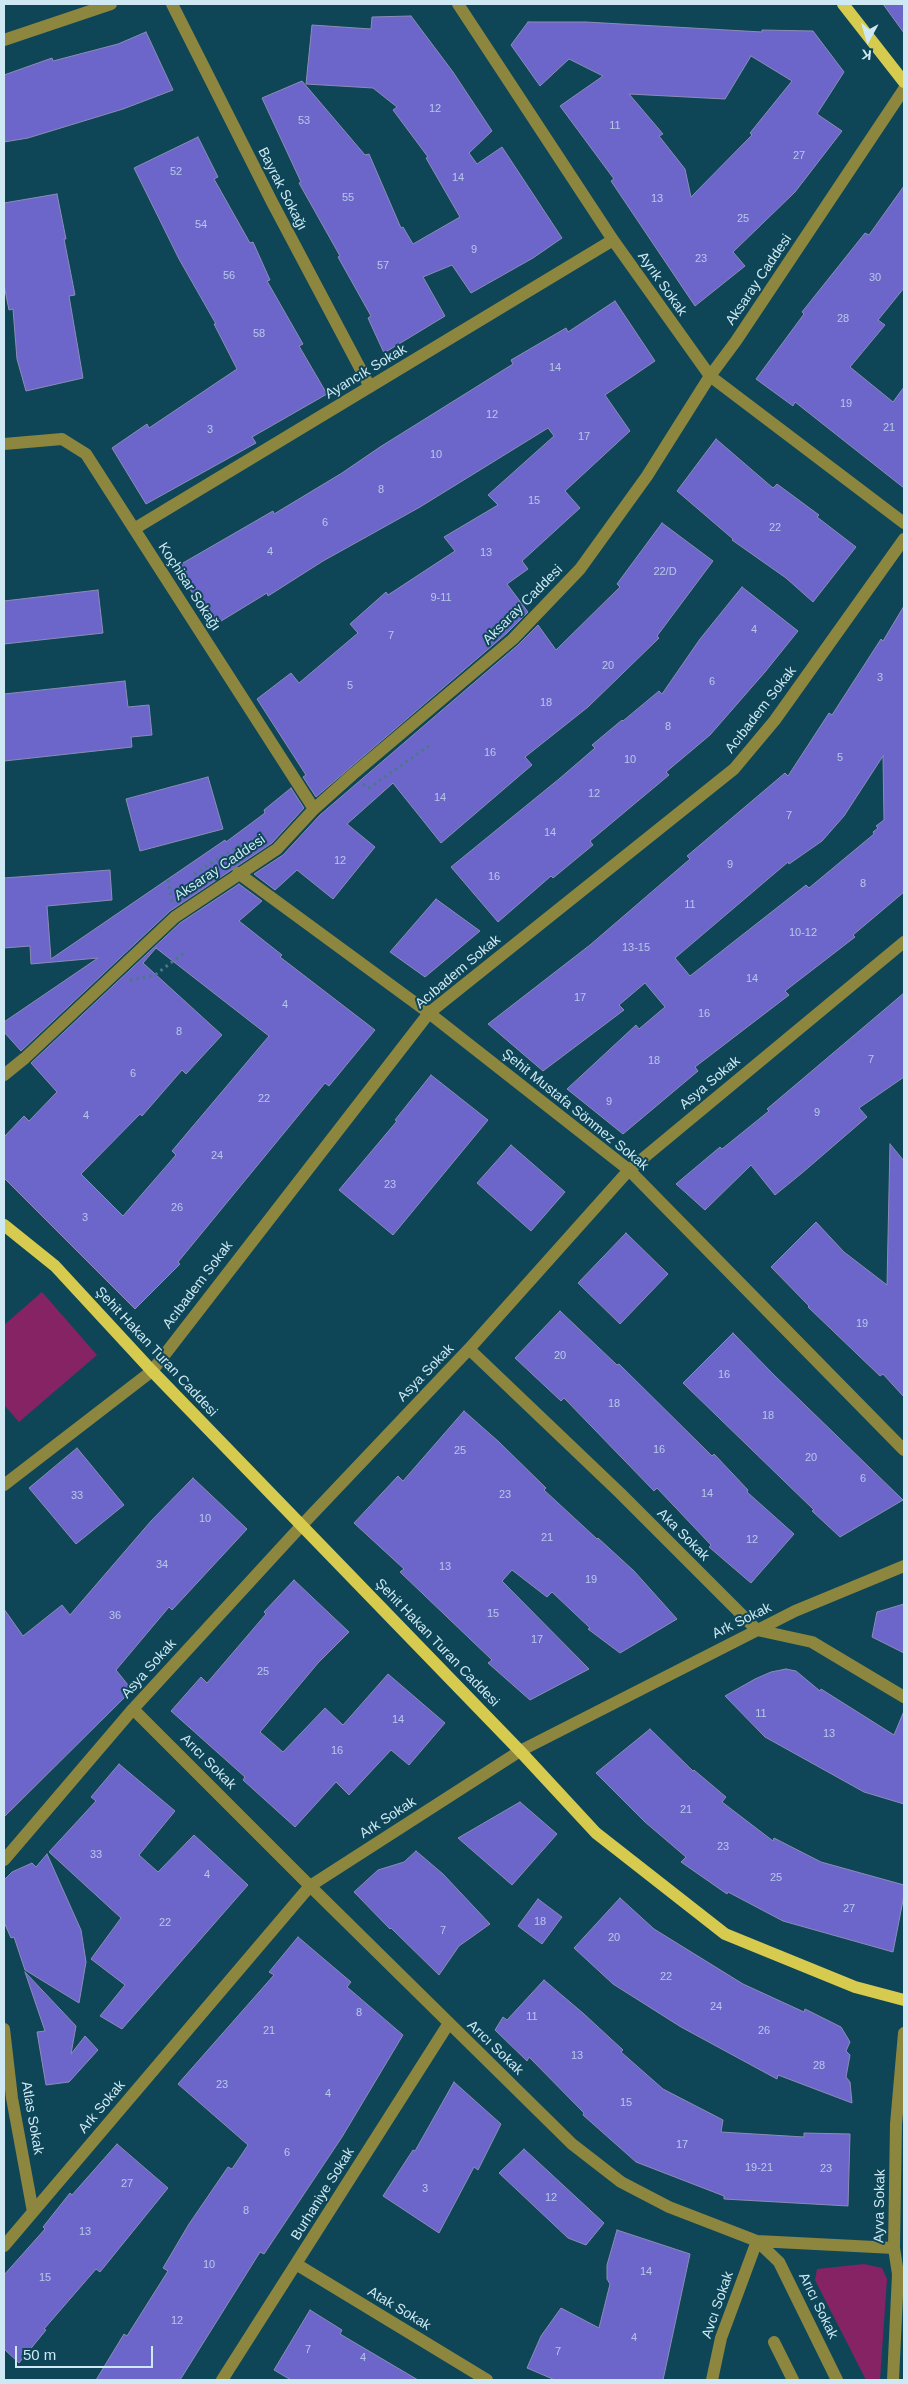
<!DOCTYPE html>
<html>
<head>
<meta charset="utf-8">
<style>
	body { margin:0 }
	#map { position:relative; width:908px; height:2384px; overflow:hidden; background:#0e4658; font-family:Helvetica,sans-serif }
	canvas { display:block }
	.frame { position:absolute; inset:0; border:5px solid #cee9f3; pointer-events:none }
	.north { position:absolute; left:843px; top:15px; width:50px; height:50px; -webkit-text-stroke:4px #0e4658; paint-order:stroke; rotate:186deg; font-size:14px; font-weight:700; line-height:20px; text-align:center; color:#cee9f3 }
	.north::after { content:''; display:block; margin:auto; width:18px; height:22px; background:#cee9f3; clip-path:polygon(50% 0,100% 100%,50% 72%,0 100%) }
	.scale { position:absolute; left:15px; top:2346px; width:138px; height:22px; box-sizing:border-box; border:2px solid #cee9f3; border-top:0; padding-left:6px; font-size:15px; line-height:18px; white-space:nowrap; color:#cee9f3; -webkit-text-stroke:4px #0e4658; paint-order:stroke }
</style>
</head>
<body>
<div id="map">
<canvas width="908" height="2384"></canvas>
<div class="frame"></div>
<div class="north">K</div>
<div class="scale">50 m</div>
</div>
<script>
const ctx = document.querySelector('canvas').getContext('2d');
ctx.lineJoin = 'round';
function paint(path, color) { ctx.fillStyle = color; ctx.fill(path, 'evenodd'); }
const poly = rows => new Path2D(rows.map(r => 'M' + r).join(''));
function trace(path, color, width, dash) { ctx.strokeStyle = color; ctx.lineWidth = width; ctx.lineCap = dash ? 'butt' : 'round'; ctx.setLineDash(dash || []); ctx.stroke(path); }
function label(font, color, halo, rows, align = 'center') {
  ctx.font = font + ' Helvetica,sans-serif'; ctx.lineWidth = 4; ctx.setLineDash([]); ctx.textBaseline = 'middle'; ctx.strokeStyle = halo; ctx.fillStyle = color; for (const [text, x, y, turn = 0] of rows) {
    ctx.save(); ctx.translate(x, y); ctx.rotate((+turn || 0) * Math.PI / 180); ctx.textAlign = isNaN(turn) ? turn : align; if (halo) ctx.strokeText(text, 0, 0); ctx.fillText(text, 0, 0); ctx.restore();
  }
}
paint(poly([
	[42,1292,97,1355,19,1422,4,1405,4,1325],
	[864,2264,882,2268,887,2279,880,2380,866,2380,815,2280,817,2269]
]), '#852365');
const building = poly([
	[883,4,904,4,904,33,883,4],
	[411,16,453,72,492,131,469,153,477,164,502,147,562,238,533,258,471,293,452,265,423,277,445,316,384,353,368,318,371,316,338,257,340,256,299,183,301,182,262,98,302,81,365,155,369,154,401,228,403,227,413,244,460,217,426,158,428,157,393,110,397,107,373,88,306,84,312,25,371,29,372,17,411,16],
	[528,22,586,22,762,32,762,30,813,31,844,72,817,114,842,131,795,192,733,252,745,266,695,306,611,181,614,179,560,106,603,76,569,59,540,86,511,45,528,22],
	[751,56,792,81,750,133,752,135,691,197,685,169,659,136,663,134,629,94,725,99,751,56],
	[146,32,173,90,123,109,28,138,4,142,4,75,52,58,53,61,118,44,146,32],
	[198,137,218,177,214,179,250,243,253,242,270,280,267,281,303,344,299,346,327,394,252,437,256,443,146,504,112,448,147,424,149,428,237,369,214,324,216,324,179,259,134,168,198,137],
	[904,186,904,288,878,320,885,325,850,367,893,402,904,387,904,488,795,402,793,406,756,379,804,314,802,312,865,233,869,235,904,186],
	[57,194,66,239,64,239,75,295,69,296,83,378,26,391,17,359,13,309,9,310,4,285,4,203,57,194],
	[615,301,655,361,605,395,630,431,565,491,580,508,522,561,528,569,507,584,528,612,507,633,316,797,303,777,306,775,257,699,291,673,299,683,358,633,350,624,386,592,388,595,455,551,444,537,498,505,488,495,554,436,548,428,420,507,323,561,268,596,267,593,213,626,176,567,273,511,274,514,342,473,380,447,513,364,511,360,566,328,568,332,615,301],
	[716,439,773,488,777,484,819,515,817,517,856,547,813,602,786,578,732,540,733,539,677,491,716,439],
	[662,523,713,561,657,636,659,638,588,707,525,757,532,765,441,843,393,783,347,824,375,847,333,899,297,870,275,890,254,874,283,855,320,815,518,645,538,625,556,650,620,587,617,584,662,523],
	[742,587,798,631,765,672,710,735,666,772,669,775,590,841,593,845,553,878,551,876,498,922,451,867,559,779,595,748,592,745,622,720,623,721,659,691,662,694,700,639,742,587],
	[98,590,103,633,4,644,4,601,98,590],
	[904,606,904,892,853,935,855,937,785,991,789,995,695,1067,698,1071,623,1134,567,1089,636,1025,639,1029,665,1007,645,983,619,1005,624,1010,543,1071,488,1024,590,945,690,859,687,856,785,773,788,776,829,713,832,715,881,639,883,641,904,606],
	[883,756,884,820,876,826,878,828,873,832,874,834,809,888,806,885,690,976,675,958,788,862,789,864,822,841,844,816,883,756],
	[125,681,128,707,149,705,152,735,131,737,132,747,4,761,4,694,125,681],
	[208,777,223,829,140,851,126,799,208,777],
	[291,788,304,808,272,843,170,911,21,1051,4,1032,4,1022,98,958,31,964,30,946,4,948,4,878,110,870,112,900,47,906,51,959,225,840,226,842,265,813,264,810,291,788],
	[239,884,262,901,239,921,282,955,280,957,375,1030,329,1086,325,1083,178,1262,180,1264,135,1309,4,1178,4,1137,24,1116,29,1121,57,1092,31,1063,180,923,239,884],
	[156,948,269,1036,172,1151,176,1155,123,1216,81,1174,140,1114,142,1116,182,1070,186,1074,222,1035,143,963,156,948],
	[436,899,480,931,425,977,390,952,436,899],
	[904,993,904,1077,859,1108,867,1117,802,1173,775,1195,751,1165,705,1210,676,1184,720,1147,722,1149,769,1111,767,1109,904,993],
	[431,1075,488,1120,393,1235,339,1190,397,1121,395,1120,431,1075],
	[890,1144,904,1161,904,1397,883,1374,880,1376,808,1307,809,1306,771,1267,816,1222,844,1252,887,1285,890,1144],
	[511,1145,565,1192,531,1231,477,1183,511,1145],
	[626,1233,668,1274,620,1324,578,1283,626,1233],
	[560,1311,617,1365,619,1364,712,1456,714,1454,748,1490,747,1492,794,1534,751,1583,709,1547,711,1545,657,1488,654,1491,564,1398,561,1401,515,1358,560,1311],
	[733,1333,774,1375,903,1500,840,1537,812,1511,814,1510,683,1383,733,1333],
	[464,1411,499,1442,546,1488,544,1490,597,1539,598,1538,634,1571,677,1619,620,1653,588,1629,590,1628,552,1592,547,1597,512,1570,502,1581,589,1669,530,1700,488,1663,492,1660,400,1572,404,1569,354,1523,398,1476,403,1481,464,1411],
	[77,1448,124,1505,76,1544,29,1488,77,1448],
	[193,1478,247,1529,172,1610,169,1607,116,1670,132,1690,4,1817,4,1609,23,1636,62,1605,70,1615,151,1521,193,1478],
	[294,1580,349,1632,318,1663,260,1732,283,1752,325,1708,343,1725,388,1674,445,1723,409,1765,391,1750,349,1795,336,1782,295,1827,243,1780,245,1777,171,1711,201,1677,207,1683,266,1614,264,1612,294,1580],
	[904,1604,904,1653,872,1637,877,1612,904,1604],
	[786,1669,796,1671,820,1691,821,1689,894,1735,904,1711,904,1804,864,1792,765,1737,725,1696,755,1679,771,1672,786,1669],
	[650,1729,693,1771,694,1770,726,1797,722,1802,773,1841,774,1838,821,1862,904,1885,904,1895,893,1952,783,1921,728,1892,727,1894,681,1862,686,1857,645,1822,596,1773,650,1729],
	[119,1764,175,1811,139,1855,158,1872,194,1835,248,1885,122,2029,100,2016,125,1985,91,1959,121,1918,49,1852,96,1801,91,1797,119,1764],
	[520,1802,557,1834,512,1885,458,1838,520,1802],
	[416,1851,443,1874,490,1924,459,1946,439,1975,391,1928,390,1929,354,1892,378,1870,404,1862,416,1851],
	[47,1854,81,1930,86,1962,79,2003,25,1970,14,1937,11,1938,4,1922,4,1880,12,1872,32,1863,36,1867,47,1854],
	[620,1898,654,1929,743,1984,804,2012,805,2009,841,2027,850,2042,846,2051,850,2055,846,2077,850,2082,852,2103,778,2075,777,2079,681,2027,613,1984,574,1948,620,1898],
	[538,1899,562,1917,542,1944,518,1926,538,1899],
	[298,1937,351,1982,347,1987,403,2035,342,2137,264,2254,260,2252,180,2380,96,2380,124,2334,127,2336,168,2271,163,2268,189,2224,228,2167,232,2169,248,2145,178,2084,274,1975,269,1972,298,1937],
	[25,1972,76,2026,71,2054,85,2036,98,2050,69,2082,46,2085,37,2032,45,2031,25,1972],
	[544,1980,584,2014,623,2050,621,2052,663,2089,723,2120,721,2132,804,2137,804,2133,850,2134,848,2206,724,2199,724,2196,636,2162,583,2115,584,2113,529,2057,527,2061,495,2030,503,2017,507,2020,544,1980],
	[454,2082,501,2124,478,2170,474,2167,439,2233,383,2196,413,2150,415,2151,454,2082],
	[117,2144,168,2188,100,2272,96,2269,44,2329,46,2330,19,2363,4,2349,4,2275,45,2229,43,2227,70,2193,72,2195,117,2144],
	[524,2149,604,2223,586,2245,568,2238,499,2173,524,2149],
	[617,2230,690,2254,663,2380,555,2380,527,2368,541,2336,561,2308,599,2328,610,2284,607,2279,607,2265,617,2230],
	[310,2310,342,2330,340,2334,418,2380,291,2380,274,2370,310,2310]
]);
paint(building, '#6d66ca');
trace(building, '#8c8cb6', 1);
trace(poly([
	[363,784,369,788,430,745],
	[194,874,245,842],
	[168,880,172,902],
	[130,980,155,975,185,952]
]), '#4a7988', 3, [2.5, 4]);
trace(poly([
	[172,4,272,202,370,387],
	[458,4,613,240,710,376,904,523],
	[4,40,111,4],
	[4,444,62,439,86,454,314,809],
	[134,529,613,240],
	[238,873,429,1013,629,1170,904,1450],
	[4,1075,25,1058,175,917,277,849,314,809,352,775,513,639,580,569,647,476,710,376,736,341,904,89],
	[469,1349,620,1493,757,1630,812,1642,904,1697],
	[4,1485,152,1371,429,1013,734,769,775,720,904,539],
	[133,1709,310,1886,572,2144,621,2182,669,2207,757,2241,779,2262,837,2380],
	[4,1860,133,1709,302,1525,469,1349,629,1170,904,942],
	[4,2029,12,2098,33,2212],
	[4,2246,310,1886,520,1751,795,1611,904,1566],
	[296,2264,487,2380],
	[774,2342,793,2380],
	[222,2380,449,2023],
	[712,2380,721,2338,757,2241,894,2248],
	[893,2380,898,2274,894,2248,896,2124,904,2033]
]), '#8d863e', 12);
trace(poly([
	[843,4,904,82],
	[4,1225,55,1266,152,1371,520,1751,596,1833,725,1934,855,1987,904,2000]
]), '#d6cb4f', 12);
label('11px', '#b6c8e9', null, [
	["12",435,109],
	["53",304,121],
	["11",615,126],
	["27",799,156],
	["52",176,172],
	["14",458,178],
	["55",348,198],
	["13",657,199],
	["25",743,219],
	["54",201,225],
	["9",474,250],
	["23",701,259],
	["57",383,266],
	["56",229,276],
	["30",875,278],
	["28",843,319],
	["58",259,334],
	["14",555,368],
	["19",846,404],
	["12",492,415],
	["21",889,428],
	["3",210,430],
	["17",584,437],
	["10",436,455],
	["8",381,490],
	["15",534,501],
	["6",325,523],
	["22",775,528],
	["4",270,552],
	["13",486,553],
	["22/D",665,572],
	["9-11",441,598],
	["4",754,630],
	["7",391,636],
	["20",608,666],
	["3",880,678],
	["6",712,682],
	["5",350,686],
	["18",546,703],
	["8",668,727],
	["16",490,753],
	["5",840,758],
	["10",630,760],
	["12",594,794],
	["14",440,798],
	["7",789,816],
	["14",550,833],
	["12",340,861],
	["9",730,865],
	["16",494,877],
	["8",863,884],
	["11",690,905],
	["10-12",803,933],
	["13-15",636,948],
	["14",752,979],
	["17",580,998],
	["4",285,1005],
	["16",704,1014],
	["8",179,1032],
	["7",871,1060],
	["18",654,1061],
	["6",133,1074],
	["22",264,1099],
	["9",609,1102],
	["9",817,1113],
	["4",86,1116],
	["24",217,1156],
	["23",390,1185],
	["26",177,1208],
	["3",85,1218],
	["19",862,1324],
	["20",560,1356],
	["16",724,1375],
	["18",614,1404],
	["18",768,1416],
	["16",659,1450],
	["25",460,1451],
	["20",811,1458],
	["6",863,1479],
	["14",707,1494],
	["23",505,1495],
	["33",77,1496],
	["10",205,1519],
	["21",547,1538],
	["12",752,1540],
	["34",162,1565],
	["13",445,1567],
	["19",591,1580],
	["15",493,1614],
	["36",115,1616],
	["17",537,1640],
	["25",263,1672],
	["11",761,1714],
	["14",398,1720],
	["13",829,1734],
	["16",337,1751],
	["21",686,1810],
	["23",723,1847],
	["33",96,1855],
	["4",207,1875],
	["25",776,1878],
	["27",849,1909],
	["18",540,1922],
	["22",165,1923],
	["7",443,1931],
	["20",614,1938],
	["22",666,1977],
	["24",716,2007],
	["8",359,2013],
	["11",532,2017],
	["21",269,2031],
	["26",764,2031],
	["13",577,2056],
	["28",819,2066],
	["23",222,2085],
	["4",328,2094],
	["15",626,2103],
	["17",682,2145],
	["6",287,2153],
	["19-21",759,2168],
	["23",826,2169],
	["27",127,2184],
	["3",425,2189],
	["12",551,2198],
	["8",246,2211],
	["13",85,2232],
	["10",209,2265],
	["14",646,2272],
	["15",45,2278],
	["12",177,2321],
	["4",634,2338],
	["7",308,2350],
	["7",558,2352],
	["4",363,2358]
]);
label('14px', '#cee9f3', '#0e4658', [
	["Bayrak Sokağı",282,189,63],
	["Aksaray Caddesi",759,280,-56],
	["Ayrık Sokak",662,284,55],
	["Ayancık Sokak",366,372,-31],
	["Koçhisar Sokağı",189,587,57],
	["Aksaray Caddesi",523,605,-45],
	["Acıbadem Sokak",761,710,-52],
	["Aksaray Caddesi",220,868,-34],
	["Acıbadem Sokak",458,972,-40],
	["Asya Sokak",710,1083,-40],
	["Şehit Mustafa Sönmez Sokak",575,1110,39],
	["Acıbadem Sokak",198,1285,-53],
	["Şehit Hakan Turan Caddesi",156,1352,47],
	["Asya Sokak",426,1373,-46],
	["Aka Sokak",683,1535,45],
	["Ark Sokak",742,1621,-26],
	["Şehit Hakan Turan Caddesi",437,1643,46],
	["Asya Sokak",149,1669,-48],
	["Arıcı Sokak",208,1762,45],
	["Ark Sokak",388,1818,-33],
	["Arıcı Sokak",495,2048,44],
	["Ark Sokak",102,2107,-50],
	["Atlas Sokak",32,2118,80],
	["Burhaniye Sokak",323,2194,-58],
	["Ayva Sokak",880,2206,-89],
	["Avcı Sokak",718,2305,-71],
	["Arıcı Sokak",818,2306,64],
	["Atak Sokak",399,2309,31]
]);
</script>
</body>
</html>
